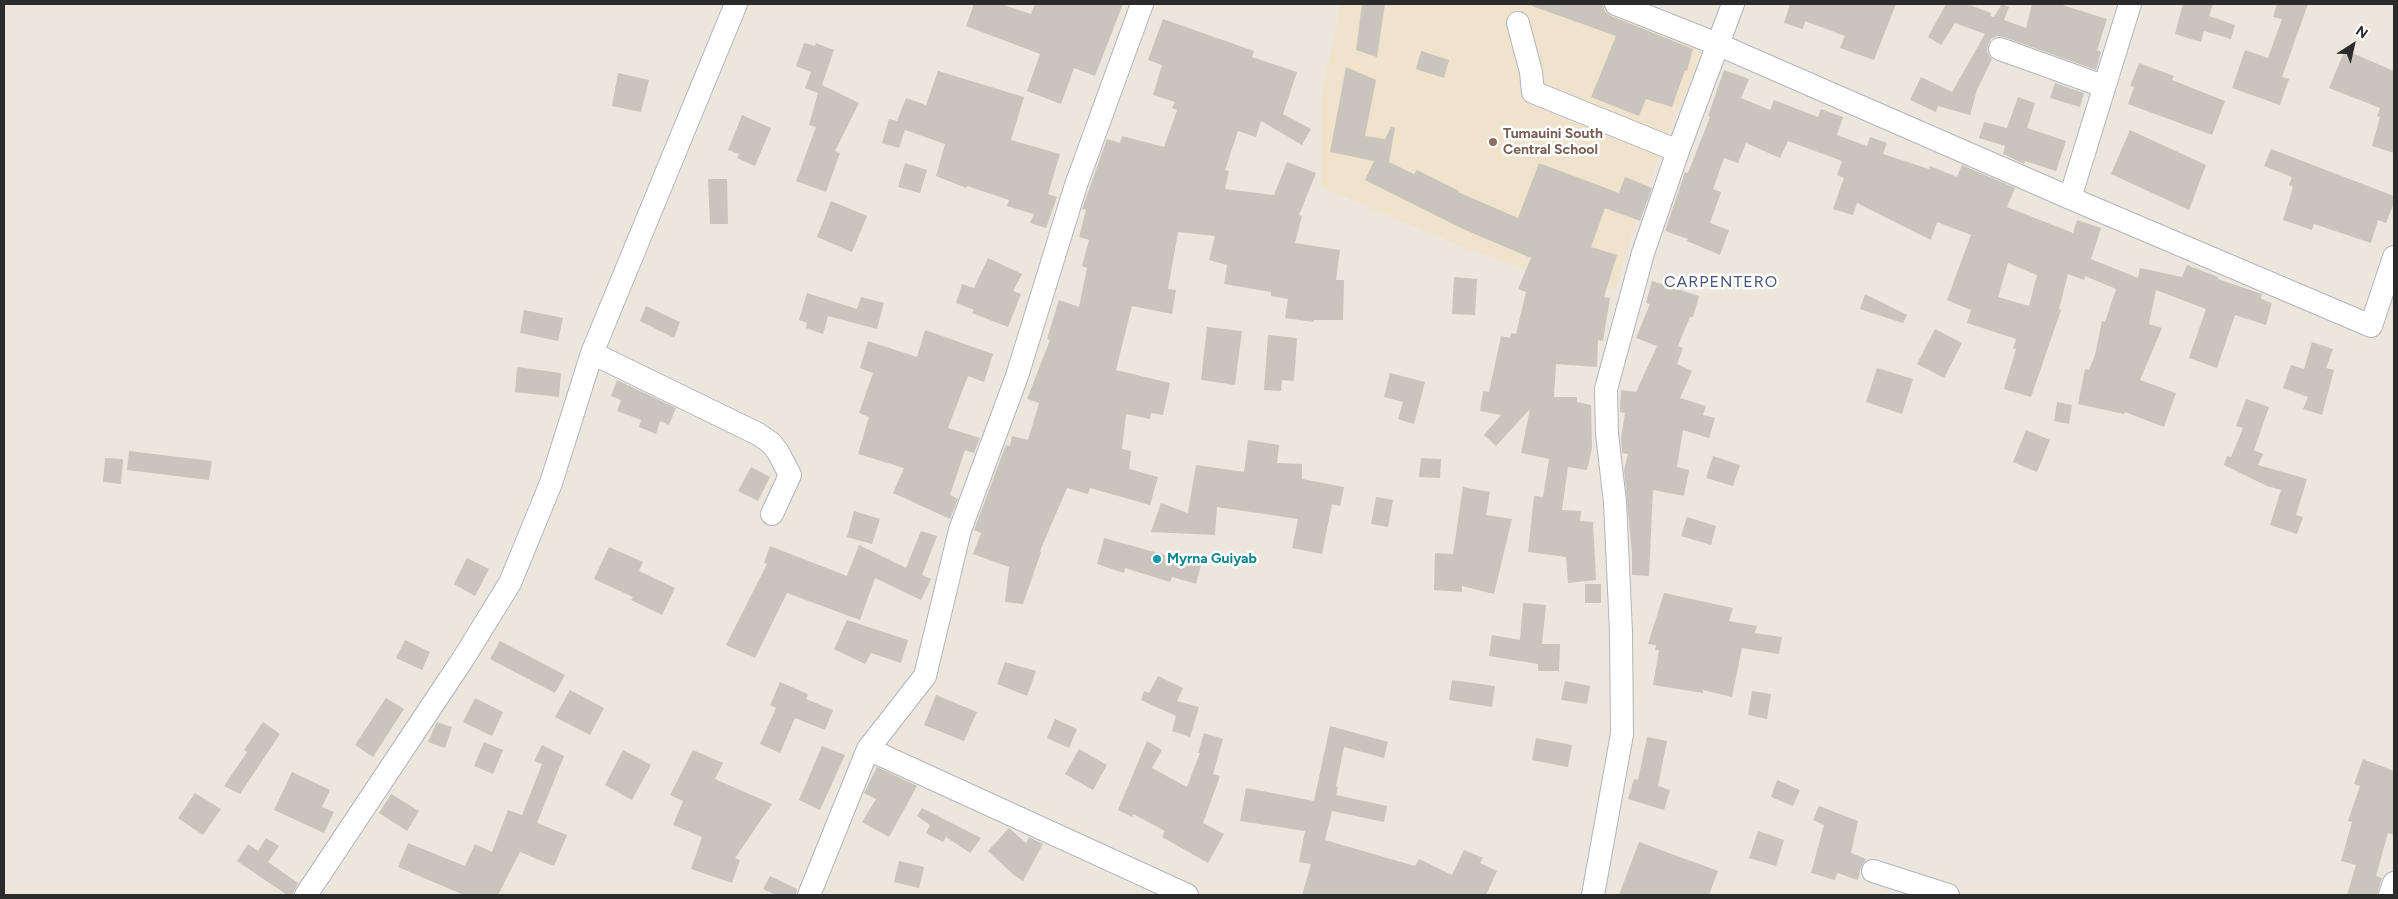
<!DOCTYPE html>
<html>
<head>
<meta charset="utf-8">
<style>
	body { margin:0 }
	#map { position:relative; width:2398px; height:899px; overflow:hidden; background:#ede6dd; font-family:Figtree,sans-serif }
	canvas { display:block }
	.frame { position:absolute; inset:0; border:5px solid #2b2b2b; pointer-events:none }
	.north { position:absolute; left:2328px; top:20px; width:50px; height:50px; -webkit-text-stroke:4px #fff; paint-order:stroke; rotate:35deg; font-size:14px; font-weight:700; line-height:20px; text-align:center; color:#2b2b2b }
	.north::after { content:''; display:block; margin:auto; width:18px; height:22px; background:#2b2b2b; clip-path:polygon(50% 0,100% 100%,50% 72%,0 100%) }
</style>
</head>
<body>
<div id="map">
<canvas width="2398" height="899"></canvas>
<div class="frame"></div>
<div class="north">N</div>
</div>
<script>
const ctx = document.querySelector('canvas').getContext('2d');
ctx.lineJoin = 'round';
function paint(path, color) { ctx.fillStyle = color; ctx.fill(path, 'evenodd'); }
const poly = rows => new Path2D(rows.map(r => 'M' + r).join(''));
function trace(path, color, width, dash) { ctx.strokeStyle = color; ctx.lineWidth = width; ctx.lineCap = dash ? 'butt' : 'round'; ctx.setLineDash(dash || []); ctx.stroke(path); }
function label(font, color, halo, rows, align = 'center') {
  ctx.font = font + ' Figtree,sans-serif'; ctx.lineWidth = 5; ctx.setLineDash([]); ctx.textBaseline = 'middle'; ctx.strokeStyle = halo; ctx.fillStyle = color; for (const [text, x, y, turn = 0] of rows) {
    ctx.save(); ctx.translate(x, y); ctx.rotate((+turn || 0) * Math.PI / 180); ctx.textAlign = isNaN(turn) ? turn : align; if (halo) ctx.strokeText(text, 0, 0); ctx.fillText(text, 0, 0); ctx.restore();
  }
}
paint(poly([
	[1341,4,1607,4,1706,39,1643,197,1615,289,1578,289,1463,247,1321,187,1321,97]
]), '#efe3cc');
paint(poly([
	[974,4,1001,4,1031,14,1035,4,1123,4,1095,76,1074,68,1061,104,1027,91,1040,54,966,26],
	[1362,4,1385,4,1377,57,1356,50],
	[1532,4,1603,4,1605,12,1611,16,1693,49,1687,71,1685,70,1672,107,1646,99,1639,116,1591,97,1616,36,1532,6],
	[1790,4,1896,4,1874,60,1840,48,1845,36,1805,21,1803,29,1784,23],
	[1946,4,1967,4,1991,13,1990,16,1994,17,2002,4,2009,7,2004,20,2026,28,2032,4,2059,4,2107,19,2097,50,2101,52,2096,70,2004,37,1997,36,1991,39,1988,45,1987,52,1992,59,1977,90,1970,115,1938,106,1936,112,1910,100,1921,77,1952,92,1985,34,1955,23,1941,45,1928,37],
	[2183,4,2213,4,2209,16,2235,25,2231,39,2204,31,2201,42,2175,34],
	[2277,4,2308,4,2282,77,2289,79,2280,105,2232,88,2245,50,2268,58,2282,19,2273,17],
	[1163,19,1254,51,1252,57,1297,72,1283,114,1311,129,1302,145,1261,121,1256,137,1238,131,1225,170,1229,171,1225,189,1274,195,1287,162,1316,173,1299,215,1302,216,1295,243,1340,250,1336,280,1344,280,1343,320,1314,320,1314,322,1285,318,1288,299,1271,296,1271,292,1224,284,1227,265,1209,260,1215,236,1178,232,1168,289,1176,290,1172,314,1132,306,1116,370,1170,383,1163,415,1151,413,1150,419,1126,414,1122,449,1131,451,1129,469,1158,477,1150,505,1090,488,1088,494,1067,488,1040,551,1041,552,1023,604,1005,602,1009,567,973,554,981,533,974,530,1006,445,1010,446,1012,436,1028,440,1039,403,1027,399,1050,340,1047,339,1059,300,1079,307,1087,268,1082,266,1089,240,1079,237,1086,210,1082,209,1107,139,1120,143,1122,136,1164,147,1177,110,1172,108,1175,102,1153,95,1162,65,1148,60],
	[804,43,815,46,816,43,834,50,822,85,859,103,835,151,840,153,826,192,796,181,816,127,809,125,818,93,805,88,811,72,796,66],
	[2345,50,2394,71,2394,153,2372,146,2380,117,2377,116,2380,108,2329,88],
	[1421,51,1449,60,1444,78,1416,69],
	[2139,63,2174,76,2172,80,2225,101,2212,135,2128,104,2134,87,2130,86],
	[1346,67,1376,80,1365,136,1385,139,1391,127,1395,128,1389,162,1414,174,1417,170,1459,191,1458,192,1518,218,1539,163,1619,193,1625,177,1652,188,1640,221,1605,208,1591,247,1617,255,1604,297,1610,298,1603,341,1598,340,1597,367,1556,364,1554,397,1577,397,1577,402,1591,405,1592,448,1587,470,1568,467,1562,510,1581,511,1580,521,1593,522,1596,580,1568,583,1566,557,1528,552,1534,496,1543,497,1549,459,1521,453,1530,409,1496,446,1484,435,1501,415,1480,411,1483,391,1489,392,1501,336,1510,338,1511,333,1516,334,1526,292,1518,289,1531,258,1463,229,1365,180,1374,161,1330,152],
	[1724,70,1749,79,1741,98,1770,110,1774,100,1818,117,1821,109,1843,117,1837,135,1867,146,1870,137,1887,143,1883,154,1929,169,1930,166,1957,177,1962,165,2015,188,2007,207,2073,233,2077,220,2101,228,2091,259,2138,278,2140,268,2182,277,2187,265,2218,277,2218,279,2262,294,2261,299,2272,303,2266,325,2235,315,2217,368,2189,358,2206,309,2156,290,2149,324,2162,328,2140,380,2176,393,2164,427,2125,412,2124,414,2078,404,2085,369,2089,370,2095,355,2102,321,2105,322,2116,289,2085,276,2084,280,2068,274,2059,309,2061,310,2031,397,2004,389,2016,349,2013,348,2016,339,1967,323,1971,310,1947,300,1971,235,1937,222,1931,240,1857,203,1853,215,1833,209,1844,178,1837,175,1842,161,1788,141,1780,158,1746,143,1738,163,1724,158,1713,189,1721,192,1710,223,1729,230,1720,255,1687,241,1688,239,1665,231,1685,172,1688,173,1710,117,1708,116],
	[2008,263,2037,275,2029,306,1998,297],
	[938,71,1024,97,1011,140,1060,154,1048,194,1057,197,1046,228,1030,223,1034,214,1007,206,1009,200,967,186,966,188,936,176,945,144,905,130,899,148,882,143,889,119,897,121,906,98,926,105],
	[618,73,649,80,641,112,612,106],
	[2055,83,2084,93,2080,107,2050,98],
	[2018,97,2035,103,2027,128,2066,141,2056,171,2025,161,2024,164,2003,154,2005,146,1979,138,1984,122,2007,128],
	[742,115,771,128,755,166,737,158,739,154,728,150],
	[2130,130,2206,165,2189,210,2111,174],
	[2271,149,2394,196,2394,203,2386,223,2378,220,2371,243,2314,224,2312,230,2283,220,2293,187,2289,185,2292,177,2264,166],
	[905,163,927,170,920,193,898,187],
	[708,179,727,179,728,224,710,224],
	[831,201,867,216,852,252,817,237],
	[988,258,1022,274,1013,291,1021,294,1008,327,972,313,974,310,956,303,962,284,974,288],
	[1454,277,1477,279,1475,315,1452,314],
	[1652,281,1699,296,1693,317,1690,317,1678,346,1683,348,1677,364,1692,371,1680,398,1706,406,1703,415,1715,418,1709,438,1683,430,1677,467,1689,470,1684,496,1653,490,1649,576,1632,575,1632,554,1624,470,1628,454,1622,453,1621,438,1625,413,1620,412,1620,406,1621,390,1636,392,1657,346,1636,338,1650,304,1646,303],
	[807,293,857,309,861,297,884,303,877,329,828,316,823,334,806,328,807,323,799,320],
	[1865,294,1907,315,1903,323,1860,309],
	[646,306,680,322,674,338,640,321],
	[524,310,563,318,558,341,520,333],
	[1207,327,1242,331,1235,385,1201,380],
	[1935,329,1962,343,1944,378,1917,364],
	[925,330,993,354,984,382,968,376,948,428,980,438,974,453,965,450,950,495,958,499,950,519,893,493,904,468,858,454,869,417,859,413,873,373,860,368,868,341,917,357],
	[1268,335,1297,338,1294,381,1282,380,1281,391,1264,390],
	[2312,342,2333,349,2326,368,2334,370,2322,415,2303,409,2308,397,2283,388,2291,365,2304,369],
	[517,367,561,373,559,397,515,392],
	[1877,368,1913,379,1902,414,1866,402],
	[1390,373,1425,382,1414,424,1398,419,1403,402,1384,397],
	[617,380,676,408,669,425,660,421,656,434,639,427,641,420,617,411,621,400,611,396],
	[2246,399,2269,407,2254,450,2263,454,2258,465,2307,479,2296,515,2303,517,2297,534,2270,525,2281,490,2267,486,2224,465,2227,456,2231,457,2243,428,2236,426],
	[2057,402,2072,405,2069,424,2054,421],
	[2026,430,2050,440,2037,472,2013,462],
	[1248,440,1279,445,1277,463,1302,464,1302,479,1344,487,1340,506,1332,504,1322,554,1292,548,1298,519,1217,507,1215,535,1151,532,1161,503,1188,513,1196,465,1244,472],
	[129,451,212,461,209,480,127,470],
	[1713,456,1740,465,1733,486,1706,478],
	[105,458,123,459,121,484,103,482],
	[1421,458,1441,459,1440,478,1419,477],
	[751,467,770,477,758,501,738,491],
	[1463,487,1490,492,1486,515,1512,519,1494,594,1462,586,1462,592,1434,590,1435,553,1453,554],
	[1376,497,1393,500,1388,527,1371,524],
	[854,511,880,519,872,544,847,537],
	[1687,517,1716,526,1711,545,1681,536],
	[921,531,937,536,922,575,931,579,921,600,875,578,860,620,787,593,755,658,726,645,767,564,764,563,770,546,847,576,859,545,906,568],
	[1104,538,1201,565,1196,584,1172,577,1170,582,1125,568,1124,573,1097,564],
	[609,547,643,562,639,571,675,588,662,615,631,600,633,597,594,579],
	[467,558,489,569,475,596,454,584],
	[1585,584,1601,584,1601,603,1585,603],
	[1664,593,1733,608,1729,621,1757,626,1755,633,1782,637,1779,654,1742,648,1732,697,1703,690,1703,693,1653,685,1659,650,1655,650,1656,645,1648,644],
	[1523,603,1546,605,1542,644,1560,644,1559,671,1538,671,1538,664,1489,656,1492,635,1520,640],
	[847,620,908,640,901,663,871,653,865,664,834,649],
	[405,640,430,652,422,670,396,658],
	[500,641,565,675,555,693,490,659],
	[1005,662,1036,671,1027,696,997,684],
	[1158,676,1183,688,1177,701,1199,707,1190,737,1172,731,1176,716,1141,700,1144,691,1149,693],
	[1452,680,1495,686,1492,707,1449,700],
	[1565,681,1590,686,1587,704,1561,700],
	[780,682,808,694,806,699,833,710,825,730,795,718,780,753,760,744,776,708,770,705],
	[570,690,604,708,590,735,555,717],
	[1752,691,1771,694,1767,719,1748,715],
	[936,695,977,712,964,741,924,725],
	[386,698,404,709,373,757,355,745],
	[475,698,503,712,492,736,463,722],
	[1055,719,1077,729,1069,748,1047,738],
	[263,722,280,734,240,794,224,786,247,752,244,750],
	[437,722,452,727,445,748,428,742],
	[1330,726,1388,742,1384,758,1344,747,1336,786,1338,787,1336,795,1387,806,1384,822,1332,811,1325,840,1415,866,1419,859,1452,875,1464,850,1483,858,1480,863,1497,871,1486,895,1302,895,1311,864,1299,862,1305,831,1240,821,1246,788,1314,801],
	[1204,733,1223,739,1213,774,1220,776,1203,823,1224,834,1208,863,1162,837,1165,831,1133,814,1132,817,1118,810,1147,741,1162,750,1152,768,1187,787,1200,753,1198,753],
	[1647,737,1667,741,1658,786,1670,790,1664,810,1628,799,1634,779,1638,780],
	[1536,738,1572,745,1568,767,1532,760],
	[484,742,503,750,493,774,474,766],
	[542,745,564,756,537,823,567,835,554,866,520,852,498,895,464,895,398,867,408,843,465,866,475,844,492,852,508,810,522,815,542,764,534,761],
	[822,746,845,755,820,810,799,800],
	[1079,749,1107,765,1093,790,1065,774],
	[623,750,651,765,632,800,605,785],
	[693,750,723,763,715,779,772,804,735,858,740,860,732,883,691,869,702,837,673,825,683,801,670,795],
	[2363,759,2394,771,2394,835,2388,833,2376,876,2382,878,2377,895,2347,895,2356,865,2341,861,2352,822,2348,821,2360,786,2354,784],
	[877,767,917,786,889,837,862,822,876,799,864,793],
	[292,772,330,790,322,807,334,812,324,833,274,810],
	[1777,780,1800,790,1793,806,1771,797],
	[195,793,221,809,203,835,178,818],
	[391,794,419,811,407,831,379,813],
	[1819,806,1858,821,1851,853,1866,859,1861,867,1858,880,1837,873,1835,880,1811,873,1824,825,1813,820],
	[922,808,981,838,970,853,946,837,943,842,926,833,930,825,917,816],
	[1009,828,1026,843,1029,837,1043,844,1023,881,1015,876,988,851],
	[1758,831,1784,840,1776,866,1749,858],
	[266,838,279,846,268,862,298,883,292,895,287,895,237,861,248,844,258,851],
	[1639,842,1718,871,1709,895,1619,895],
	[899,861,924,867,919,888,894,882],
	[770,876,797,889,796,895,776,895,763,889]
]), '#c9c4bc');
const minor = poly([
	[1616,4,1717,44,2070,198,2371,326,2394,257],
	[1518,23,1531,72,1533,92,1678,151],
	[2000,49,2103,86],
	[2070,198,2130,4],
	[592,353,758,434,771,443,778,452,790,475,772,514],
	[868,749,1187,895],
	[1873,871,1948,895],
	[306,895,463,659,510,583,551,483,592,353,736,4],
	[809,895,868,749,925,676,960,530,1017,376,1076,185,1142,4],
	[1593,895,1622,734,1621,632,1615,502,1607,434,1606,389,1643,253,1678,151,1733,4],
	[2390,895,2394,883]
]);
trace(minor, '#b1b4bf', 24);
trace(minor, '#fff', 22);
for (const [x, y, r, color] of [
	[1493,142,5,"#8d6e63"],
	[1157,559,5,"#0f9aa8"]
]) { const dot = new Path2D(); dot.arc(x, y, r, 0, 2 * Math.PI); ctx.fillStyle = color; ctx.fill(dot); trace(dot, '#fff', 2); }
label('bold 14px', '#785e54', '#fff', [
	["Tumauini South",1503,134],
	["Central School",1503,150]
], 'left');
label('bold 14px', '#0d838f', '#fff', [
	["Myrna Guiyab",1167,559]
], 'left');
ctx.letterSpacing = '1px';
label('16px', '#4a557d', '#fff', [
	["CARPENTERO",1721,282]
]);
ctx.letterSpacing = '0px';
</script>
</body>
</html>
